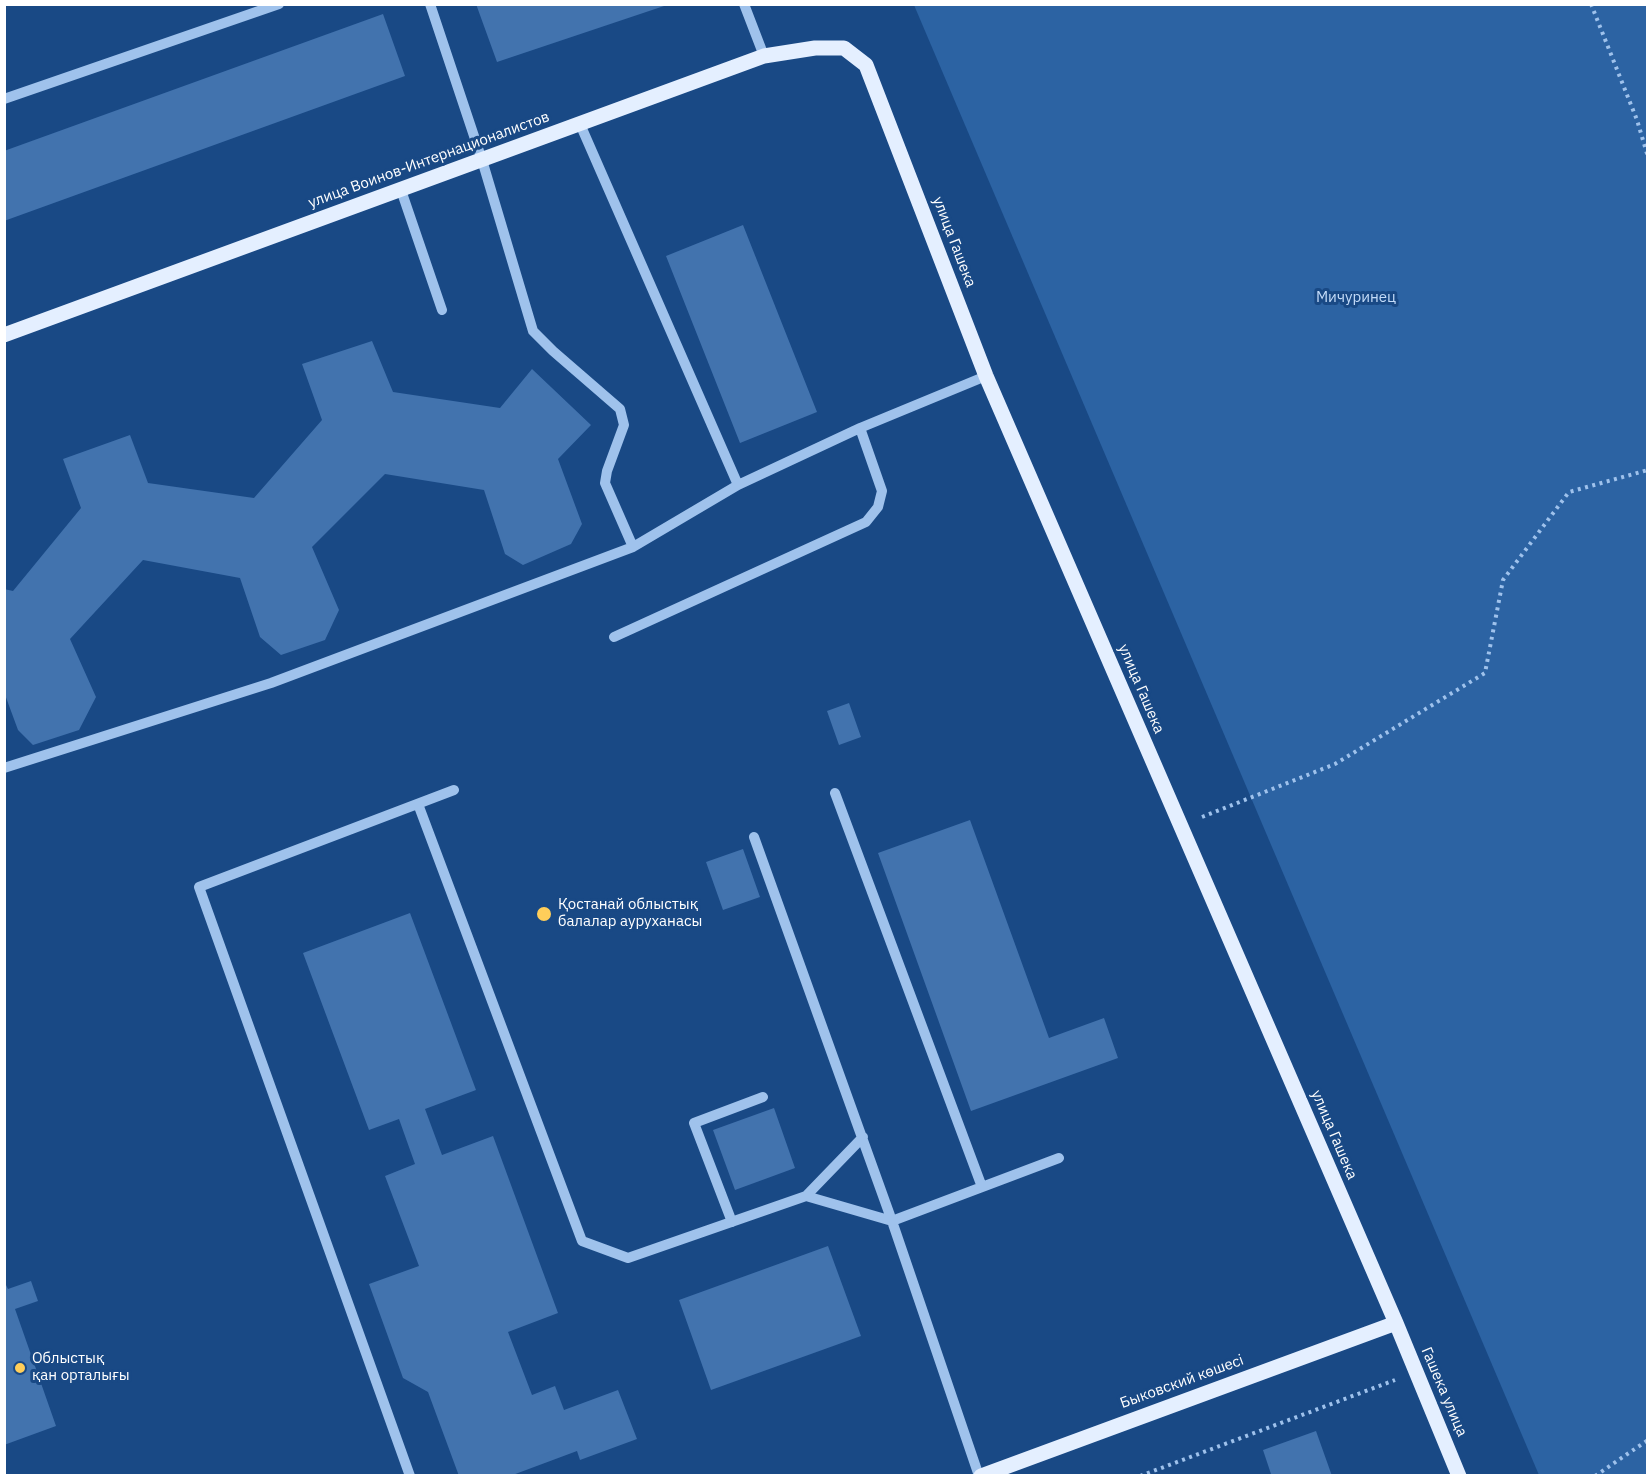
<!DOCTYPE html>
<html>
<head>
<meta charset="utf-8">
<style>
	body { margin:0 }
	#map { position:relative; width:1652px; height:1480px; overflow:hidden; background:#194985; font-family:"IBM Plex Sans",sans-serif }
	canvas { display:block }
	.frame { position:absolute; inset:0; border:6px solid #fff; pointer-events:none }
</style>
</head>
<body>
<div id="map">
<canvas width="1652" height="1480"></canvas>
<div class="frame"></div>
</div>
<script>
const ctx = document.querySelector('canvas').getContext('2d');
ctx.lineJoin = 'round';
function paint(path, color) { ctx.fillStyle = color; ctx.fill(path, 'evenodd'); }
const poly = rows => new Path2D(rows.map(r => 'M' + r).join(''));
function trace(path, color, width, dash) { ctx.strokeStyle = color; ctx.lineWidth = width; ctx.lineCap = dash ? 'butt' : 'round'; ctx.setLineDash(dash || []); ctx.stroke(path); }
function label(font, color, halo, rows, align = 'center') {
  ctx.font = font + ' "IBM Plex Sans",sans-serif'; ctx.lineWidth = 6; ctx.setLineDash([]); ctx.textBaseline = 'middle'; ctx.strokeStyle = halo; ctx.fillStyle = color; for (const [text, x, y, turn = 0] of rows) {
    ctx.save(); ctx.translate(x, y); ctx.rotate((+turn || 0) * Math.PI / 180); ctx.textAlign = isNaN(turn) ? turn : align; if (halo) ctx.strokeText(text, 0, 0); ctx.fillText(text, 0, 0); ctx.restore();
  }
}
paint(poly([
	[914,5,1647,5,1647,1475,1539,1475]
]), '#2c63a3');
paint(poly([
	[476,4,667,4,667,5,497,62],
	[383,14,405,76,4,221,4,151],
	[743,225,817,412,740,443,666,256],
	[372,341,393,392,500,408,532,369,591,425,558,459,582,524,571,544,523,565,505,554,484,490,385,474,312,547,339,610,325,640,281,655,260,637,240,578,143,560,70,639,96,697,79,730,33,745,18,730,4,692,4,589,13,591,81,508,63,459,130,435,148,483,254,498,322,420,302,364],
	[849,703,861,737,839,745,827,711],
	[970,820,1049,1038,1104,1018,1118,1058,971,1111,878,853],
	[743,849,760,897,723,910,706,862],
	[410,913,476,1090,425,1109,442,1155,493,1136,558,1313,508,1332,532,1395,555,1386,564,1410,618,1390,637,1439,580,1460,577,1451,510,1476,459,1476,428,1392,403,1378,369,1284,419,1266,385,1176,415,1164,399,1119,369,1130,303,953],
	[774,1108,795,1168,735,1190,713,1130],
	[828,1246,861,1336,711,1390,679,1300],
	[4,1281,8,1289,31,1281,38,1301,15,1309,56,1426,4,1445],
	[1316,1431,1332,1476,1268,1476,1271,1474,1263,1450]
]), '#4273ae');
trace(poly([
	[1591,4,1637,120,1648,157],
	[1202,817,1335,764,1485,673,1503,580,1569,492,1648,470],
	[1140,1476,1395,1380],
	[1595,1476,1648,1440]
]), '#9fc2ec', 4, [3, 4.5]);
trace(poly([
	[430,4,482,160,533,331,553,351,620,409,624,425,607,471,605,483,633,547],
	[744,4,764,56],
	[4,99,279,4],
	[580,124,738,485],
	[401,190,442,310],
	[614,637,866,522,878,507,882,491,860,428],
	[4,768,271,683,633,547,738,485,860,428,986,376],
	[835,793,982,1187],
	[418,804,582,1241,628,1258,806,1196,892,1221,1059,1158],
	[754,837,892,1221,979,1476],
	[806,1196,863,1137],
	[732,1222,694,1123,763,1097],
	[410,1476,199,887,454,790]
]), '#9fc2ec', 10);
trace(poly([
	[4,335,764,56,815,48,844,48,866,65,986,376,1396,1323,1459,1476],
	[981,1476,1396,1323]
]), '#e4efff', 15);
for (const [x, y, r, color] of [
	[544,914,8,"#ffce5a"],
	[20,1368,6,"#ffce5a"]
]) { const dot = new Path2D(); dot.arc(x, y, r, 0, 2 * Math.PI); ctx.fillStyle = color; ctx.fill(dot); trace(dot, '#194985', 2); }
label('15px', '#fff', '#194985', [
	["улица Воинов-Интернационалистов",429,160,-20],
	["улица Гашека",954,242,69],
	["улица Гашека",1141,689,67],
	["улица Гашека",1334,1135,67],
	["Быковский көшесі",1182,1382,-20],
	["Гашека улица",1444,1392,67]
]);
label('15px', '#c4dcf9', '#194985', [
	["Мичуринец",1356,298]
]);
label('15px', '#fff', '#194985', [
	["Қостанай облыстық",558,905],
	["балалар ауруханасы",558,922],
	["Облыстық",32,1359],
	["қан орталығы",32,1376]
], 'left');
</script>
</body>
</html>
